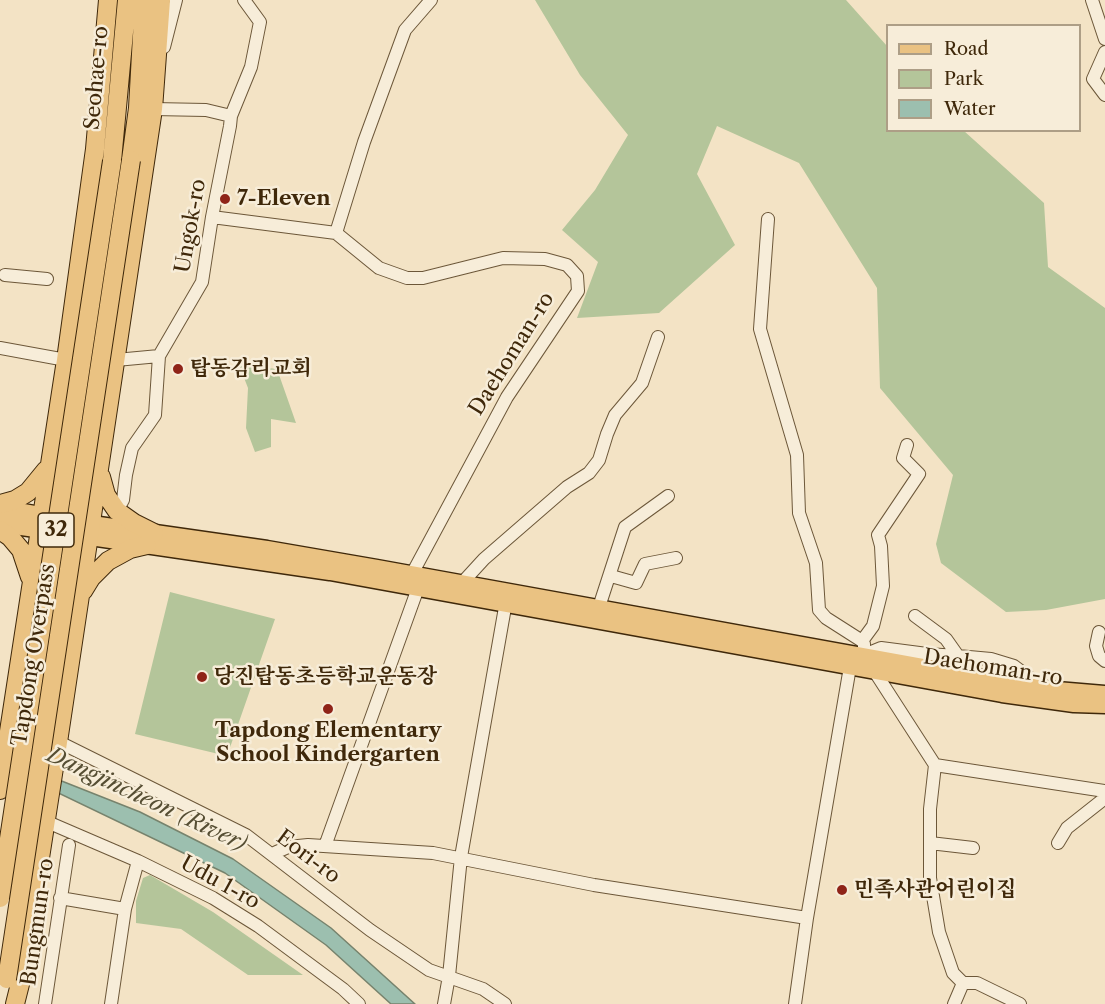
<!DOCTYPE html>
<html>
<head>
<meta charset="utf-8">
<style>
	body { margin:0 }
	#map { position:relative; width:1105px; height:1004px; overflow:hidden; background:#f3e3c5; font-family:"Libre Caslon Text",serif }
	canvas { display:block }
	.legend { position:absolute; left:886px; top:24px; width:195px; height:108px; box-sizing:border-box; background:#f7edd9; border:2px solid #ad9e86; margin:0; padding:8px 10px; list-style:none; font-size:18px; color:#3f280a }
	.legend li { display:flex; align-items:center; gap:12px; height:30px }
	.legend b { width:30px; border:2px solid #ad9e86 }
</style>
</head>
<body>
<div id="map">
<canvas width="1105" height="1004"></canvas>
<ul class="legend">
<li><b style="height:8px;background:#eac282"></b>Road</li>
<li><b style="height:16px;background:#b4c59a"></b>Park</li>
<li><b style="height:16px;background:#9cbfaf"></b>Water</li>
</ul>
</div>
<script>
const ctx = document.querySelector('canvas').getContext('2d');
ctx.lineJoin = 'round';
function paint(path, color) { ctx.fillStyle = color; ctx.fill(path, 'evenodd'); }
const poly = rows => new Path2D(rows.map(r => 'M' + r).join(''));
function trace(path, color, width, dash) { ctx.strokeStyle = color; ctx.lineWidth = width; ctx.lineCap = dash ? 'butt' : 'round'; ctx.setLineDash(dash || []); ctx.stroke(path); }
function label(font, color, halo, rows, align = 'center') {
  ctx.font = font + ' "Libre Caslon Text","Noto Serif KR",serif'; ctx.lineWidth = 5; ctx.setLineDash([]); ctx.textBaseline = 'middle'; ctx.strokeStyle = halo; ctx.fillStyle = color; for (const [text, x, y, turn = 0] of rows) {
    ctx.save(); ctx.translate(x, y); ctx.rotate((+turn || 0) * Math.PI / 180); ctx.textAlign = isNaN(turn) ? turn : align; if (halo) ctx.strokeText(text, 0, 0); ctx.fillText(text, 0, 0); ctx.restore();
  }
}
paint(poly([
	[535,0,846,0,887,46,888,130,964,131,1044,203,1048,267,1105,308,1105,599,1046,610,1006,612,941,563,936,544,953,475,880,388,877,288,799,163,717,126,697,174,735,245,659,313,577,318,598,262,562,230,595,190,628,135,580,75],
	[239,365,277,369,296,423,271,419,271,447,255,452,246,428,248,388],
	[170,592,275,619,227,756,135,734],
	[150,875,213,912,303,975,248,975,181,929,136,923,136,901,143,878]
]), '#b4c59a');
const water = poly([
	[0,752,49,776,140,812,233,859,331,928,415,1004,391,1004,326,945,225,873,0,765,0,752]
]);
paint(water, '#9cbfaf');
trace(water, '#77836d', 1.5);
const minor = poly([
	[1092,0,1105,39],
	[164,47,176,0],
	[1105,52,1093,79,1105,95],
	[231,116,251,67,260,22,244,0],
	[212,217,336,233,379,268,407,278,423,278,503,258,545,259,567,265,577,276,578,291,507,397,412,574],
	[768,219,760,329,797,455,799,513,816,563,819,610,826,618,862,641,864,644,864,655,935,765,930,809,930,878,939,932,953,973,963,983,977,983,1020,1004],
	[336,233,364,142,405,30,431,0],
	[5,275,47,279],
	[0,348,66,360],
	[116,360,159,356],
	[117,511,123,500,126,475,132,448,155,415,159,356,202,282,212,217,230,126,231,116,206,110,153,109],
	[611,576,636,583,645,564,676,558],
	[462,583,484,559,567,487,589,473,599,460,607,434,615,415,642,383,658,337],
	[599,607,625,527,668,496],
	[1099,632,1096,646,1099,656,1105,661],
	[862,641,873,626,883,586,881,546,878,535,919,474,903,458,907,445],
	[864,655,881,648,927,654,958,656,946,639,915,616],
	[958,656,991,659,1014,666,1042,687],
	[53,739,246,835,370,930,429,970,483,989,505,1004],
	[935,765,1105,791],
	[45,821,138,861,213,898,258,926,343,989,359,1004],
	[930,843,973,848],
	[1058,843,1067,828,1105,798],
	[325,846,418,588],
	[272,854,288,847,308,845,433,853,594,885,807,918],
	[60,898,125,909],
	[45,1004,69,845],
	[111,1004,125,909,138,861],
	[444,1004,449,976,461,857,507,596],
	[795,1004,807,918,850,667],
	[954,1004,963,983]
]);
const major = poly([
	[0,508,92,524,267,549,377,568,1045,689,1105,694],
	[0,524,330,572,1002,694,1074,704,1105,705]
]);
const highway = poly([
	[131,160,138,108,144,0],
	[112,161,127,0],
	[101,477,106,495,117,511,134,523,154,533],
	[0,504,15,500,28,492,46,470],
	[0,530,10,537,21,550,30,577],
	[83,591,91,578,108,561,130,549,147,545],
	[0,790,66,360,95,149,108,0],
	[15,1004,21,980,58,742,153,109,161,0]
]);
trace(minor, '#6c5739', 14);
trace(major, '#3f280a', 19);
trace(highway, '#3f280a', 20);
trace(minor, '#f7edd9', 12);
trace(major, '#eac282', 16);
trace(highway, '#eac282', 18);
const highwayBridge = poly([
	[0,898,112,161],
	[7,979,131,160]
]);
trace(highwayBridge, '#3f280a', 20, []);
trace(highwayBridge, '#eac282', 18);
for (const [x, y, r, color] of [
	[225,199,6,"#8f2418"],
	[178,369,6,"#8f2418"],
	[202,677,6,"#8f2418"],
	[328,709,6,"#8f2418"],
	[842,890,6,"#8f2418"]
]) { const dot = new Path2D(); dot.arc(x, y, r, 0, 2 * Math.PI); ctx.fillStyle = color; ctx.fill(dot); trace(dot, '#f7edd9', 2); }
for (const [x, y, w] of [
	[56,530,36]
]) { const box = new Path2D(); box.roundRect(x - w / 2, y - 17, w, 34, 4.5); ctx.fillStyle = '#f7edd9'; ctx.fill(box); trace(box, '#3f280a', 1.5); }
label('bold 20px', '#3f280a', null, [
	["32",56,530]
]);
label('21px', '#3f280a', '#f7edd9', [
	["Seohae-ro",97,78,-85],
	["Ungok-ro",191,226,-80],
	["Daehoman-ro",512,354,-58],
	["Tapdong Overpass",34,655,-81],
	["Daehoman-ro",993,668,9],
	["Eori-ro",308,857,37],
	["Udu 1-ro",220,883,29],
	["Bungmun-ro",38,922,-82]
]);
label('bold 21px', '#3f280a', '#f7edd9', [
	["7-Eleven",237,199],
	["탑동감리교회",190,369],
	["당진탑동초등학교운동장",214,677],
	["Tapdong Elementary",328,731,"center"],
	["School Kindergarten",328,755,"center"],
	["민족사관어린이집",854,890]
], 'left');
label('italic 22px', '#564e33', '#f7edd9', [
	["Dangjincheon (River)",147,800,25]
]);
</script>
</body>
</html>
